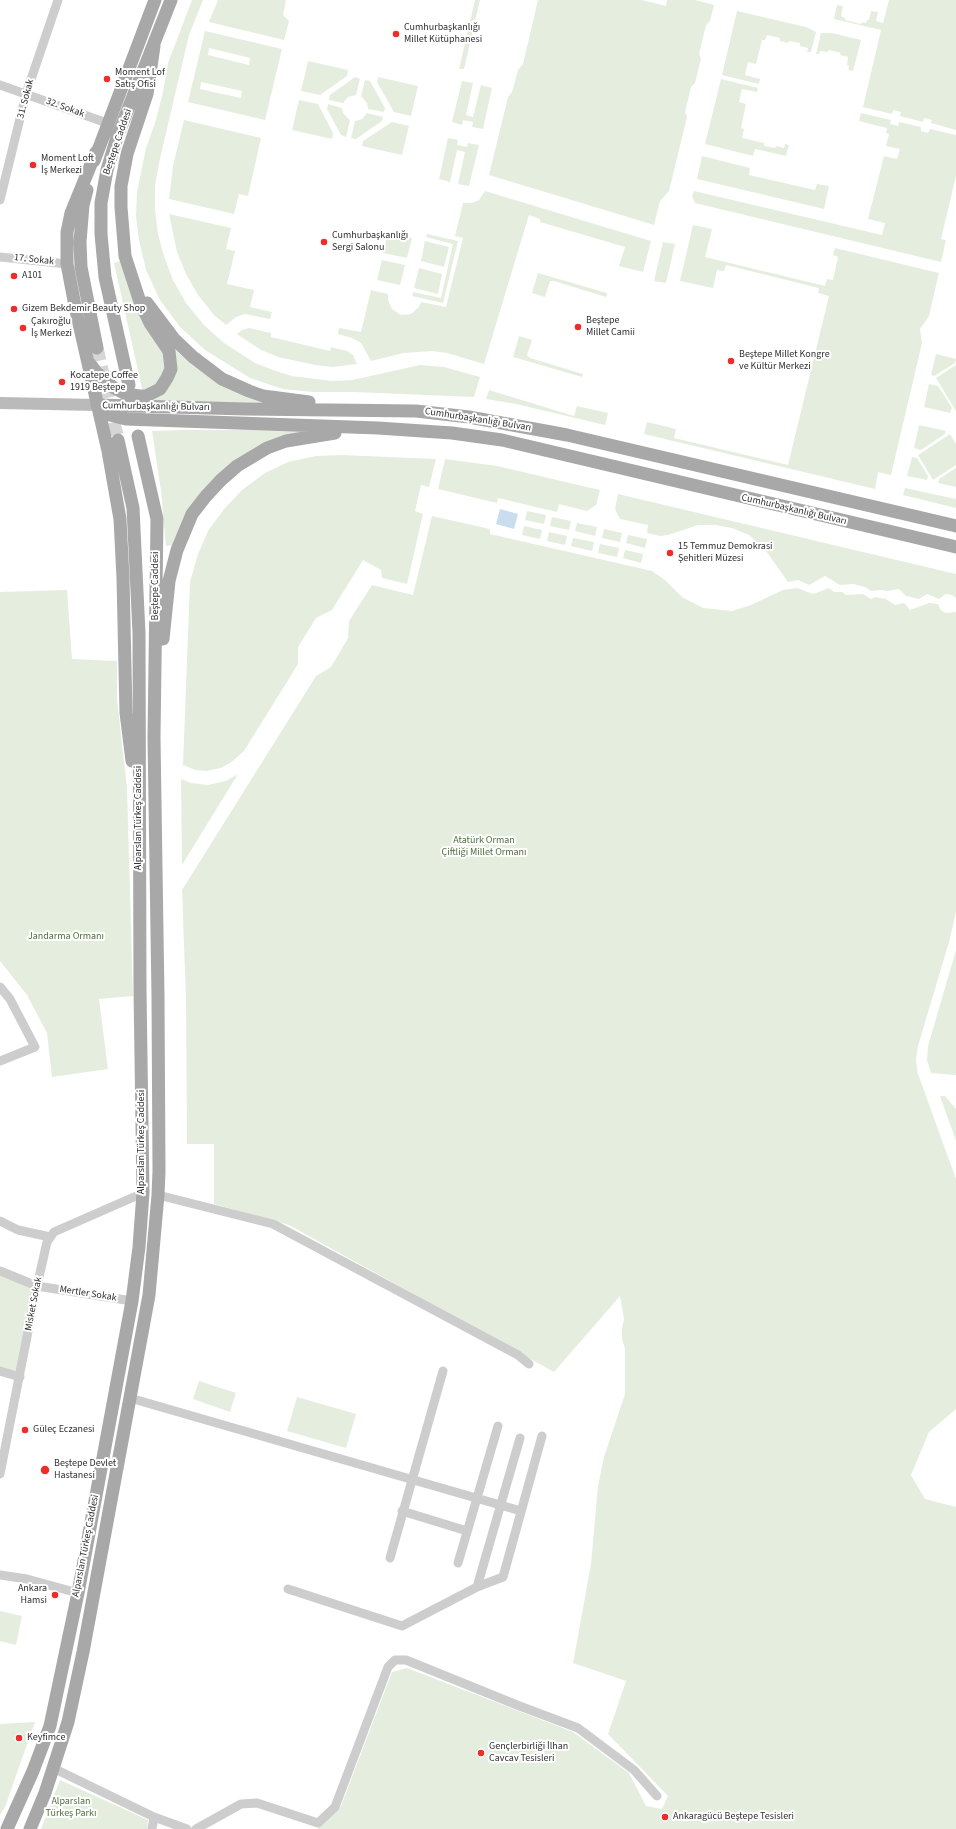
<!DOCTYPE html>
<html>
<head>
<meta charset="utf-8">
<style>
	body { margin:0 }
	canvas { display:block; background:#fff }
</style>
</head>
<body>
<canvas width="956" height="1829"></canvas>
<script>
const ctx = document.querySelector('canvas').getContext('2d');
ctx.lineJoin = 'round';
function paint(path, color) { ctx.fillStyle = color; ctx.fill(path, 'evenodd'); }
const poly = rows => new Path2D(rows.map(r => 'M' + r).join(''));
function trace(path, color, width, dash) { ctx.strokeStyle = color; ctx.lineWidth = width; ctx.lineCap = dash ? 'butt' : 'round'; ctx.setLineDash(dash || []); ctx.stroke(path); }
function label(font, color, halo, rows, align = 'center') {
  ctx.font = font + ' "Source Sans 3",sans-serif'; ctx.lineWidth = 4; ctx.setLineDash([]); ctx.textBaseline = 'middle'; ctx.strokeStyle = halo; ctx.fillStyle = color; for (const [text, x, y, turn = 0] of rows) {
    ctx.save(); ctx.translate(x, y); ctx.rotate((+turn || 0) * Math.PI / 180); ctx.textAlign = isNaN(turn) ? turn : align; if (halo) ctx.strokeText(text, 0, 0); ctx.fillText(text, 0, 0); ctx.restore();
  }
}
paint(poly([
	[192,0,203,0,189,35,159,163,155,186,155,209,158,234,164,256,173,280,186,303,204,325,224,343,255,363,273,370,292,376,332,381,352,380,420,365,444,367,480,377,474,397,353,392,313,392,283,389,250,378,205,350,180,327,160,300,146,270,139,240,136,217,137,192,146,148,156,120,163,92,168,63],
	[218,0,286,0,283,15,289,21,284,40,209,22],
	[475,0,480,0,464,69,459,69],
	[538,0,642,0,666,6,667,0,695,0,714,5,710,21,706,25,699,54,701,59,695,83,691,87,685,112,687,117,669,191,660,201,654,225,489,175,508,97,512,92,518,70,523,64],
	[889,0,956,0,956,130,931,123,932,120,924,118,923,122,900,116,901,112,893,110,892,114,863,107,881,30,834,19,837,5,843,6,841,16,845,18,845,20,861,24,862,22,866,23,867,20,869,20,871,11,878,12,876,21,883,23],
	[737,11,806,27,816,32,811,52,807,52,808,48,800,46,800,43,789,41,788,43,780,41,780,38,767,35,765,40,762,40,756,64,748,62,745,75,760,79,759,84,722,75],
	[205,31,282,49,265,120,188,102],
	[209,48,250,58,249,65,208,55],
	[201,82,242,91,241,98,200,89],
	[821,33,832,33,861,40,853,71,848,70,849,66,847,65,848,57,840,55,841,53,829,50,828,52,820,51,819,54,816,54],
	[308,61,348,70,347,76,320,95,301,91],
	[355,77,360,79,356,95,348,97,343,103,329,100,330,95],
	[378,77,418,86,411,116,394,112,377,82],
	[721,79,758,88,757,92,742,89,739,102,746,104,741,128,744,129,742,138,764,143,764,146,775,148,776,146,784,148,785,144,789,145,786,156,755,149,753,156,705,144],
	[365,80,370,81,385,108,384,112,368,109,367,103,361,96],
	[462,81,473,83,466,115,473,117,481,85,492,88,483,129,472,127,473,122,463,120,462,125,452,122],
	[299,100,318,104,333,133,332,139,292,130],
	[328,104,342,108,343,113,350,120,346,137,341,135,327,109],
	[367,113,383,117,382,121,356,139,351,138,355,121,362,119],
	[861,113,891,120,890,124,898,126,899,122,921,127,921,131,928,133,930,129,956,135,956,176,941,239,946,240,941,262,695,203,692,196,694,191,882,235,885,223,868,219,884,156,897,159,900,149,886,146,889,134,886,133,887,128,859,121],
	[184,120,261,138,248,196,239,194,234,214,169,199,173,166],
	[392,122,409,126,402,155,362,146,363,141],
	[448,138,458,140,457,145,467,147,468,143,479,145,469,186,458,184,465,152,457,150,450,182,439,179],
	[702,156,750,168,749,175,815,190,817,184,829,186,824,209,697,179],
	[485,191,651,241,643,272,619,266,625,247,540,222,540,219,529,215,484,364,447,353,432,351,404,353,371,361,361,343,352,338,338,334,339,328,361,332,371,290,388,294,388,300,392,309,401,315,411,314,419,307,421,302,446,307,463,238,455,236,463,203,472,203,479,200],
	[169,214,231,228,226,249,235,251,227,284,254,290,250,307,272,312,270,319,245,314,236,317,226,325,214,315,198,295,186,274,177,252],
	[693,225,712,229,705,257,825,286,827,279,833,280,838,257,833,255,835,248,939,273,929,316,920,329,922,343,891,475,878,472,875,489,644,434,647,422,676,429,674,438,788,465,829,296,818,293,819,288,726,265,724,271,717,270,713,288,680,281],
	[388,232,412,238,407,258,383,253],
	[427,234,458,241,443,303,412,296,413,292,441,298,453,244,426,237],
	[425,241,449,247,444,267,421,261],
	[663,242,675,244,666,283,654,281],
	[382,260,405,265,400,285,377,280],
	[120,261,165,349,168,362,159,383,143,393,114,263],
	[419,268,442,274,438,294,414,288],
	[538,273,607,293,607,295,606,297,554,281,550,281,545,297,532,293],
	[249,328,271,333,271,337,330,351,331,347,347,351,353,355,357,364,333,367,315,365,278,357,261,350,237,334,242,330],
	[519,336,532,340,527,355,530,358,583,374,582,377,513,357],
	[173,348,192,365,208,376,272,403,146,402,152,399],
	[936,354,956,359,955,363,934,376,931,375],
	[956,365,956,411,936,378],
	[929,384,938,386,952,408,950,413,924,407],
	[489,390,574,416,577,406,608,413,605,425,516,404,486,399],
	[919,425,946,431,945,434,921,450,914,448],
	[183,430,321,430,250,452,174,545,166,546,161,491,152,431],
	[950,434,956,444,956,465,933,480,918,455],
	[341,455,436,459,429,487,421,485,415,511,423,514,407,584,382,578,381,570,363,560,332,610,316,618,298,647,298,664,244,751,233,761,221,768,206,771,195,770,183,765,190,582,198,554,208,531,224,509,242,490,265,473,288,462,316,456],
	[912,457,917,458,928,476,927,480,907,476],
	[445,459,497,466,600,490,596,505,587,511,559,504,557,512,498,498,497,503,438,489],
	[956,468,956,487,938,483,939,479],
	[905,488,956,499,956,508,903,495],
	[618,494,956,574,956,598,952,595,946,594,939,599,927,594,919,599,906,596,899,589,887,591,881,590,871,591,865,587,853,584,840,585,825,576,809,585,798,580,788,582,764,548,749,535,732,528,715,525,698,525,668,535,660,536,647,533,648,525,620,519,615,509],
	[527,511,546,515,544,524,525,520],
	[432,516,490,529,490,534,652,571,665,580,682,597,703,608,732,611,751,605,783,590,797,588,813,594,829,588,834,592,842,592,846,595,863,594,871,599,875,597,886,599,895,605,904,603,910,610,929,603,938,604,940,609,945,613,956,612,956,912,949,942,918,1046,916,1060,918,1074,956,1179,956,1409,929,1432,911,1475,925,1499,956,1507,956,1829,317,1829,341,1806,392,1672,407,1668,573,1732,629,1773,646,1806,662,1809,668,1796,608,1734,626,1681,573,1663,591,1564,598,1486,604,1457,625,1394,625,1349,622,1339,622,1328,624,1319,620,1296,554,1372,289,1225,214,1204,214,1144,187,1144,186,1000,182,890,316,676,331,667,348,638,349,621,372,585,413,595],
	[552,517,571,521,569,530,550,526],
	[577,523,597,527,595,536,575,531],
	[524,526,542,530,540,539,522,535],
	[604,529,622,533,620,542,602,538],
	[549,532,567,536,565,545,547,541],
	[628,535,647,539,645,548,626,543],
	[573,538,594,542,592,551,571,546],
	[600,544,619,548,617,557,598,553],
	[625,550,643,554,641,563,623,558],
	[67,590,72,659,117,661,117,699,127,788,133,996,99,999,108,1069,52,1077,47,1033,27,995,0,961,0,592],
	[238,774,182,865,181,779,191,783,208,785,226,781],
	[956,950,956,1075,931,1073,927,1060,928,1046],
	[940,1096,945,1096,956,1109,956,1141],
	[0,1270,37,1286,20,1377,0,1370],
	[199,1381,236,1393,230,1412,193,1399],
	[297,1397,356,1414,346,1448,287,1431],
	[0,1611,22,1616,16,1645,0,1641],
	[35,1722,5,1807,0,1815,0,1724],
	[60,1780,148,1820,147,1829,41,1829]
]), '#e5eede');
paint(poly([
	[500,509,518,514,514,529,496,524]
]), '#c9ddee');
trace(poly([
	[97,348,118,440]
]), '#d6d6d6', 13, [13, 6]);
trace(poly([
	[0,85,107,123],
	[0,200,26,94,58,0],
	[0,257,67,264],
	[0,987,10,999,35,1047,0,1061],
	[158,1195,273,1224,518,1355,529,1364],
	[0,1221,18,1230,50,1237],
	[0,1271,37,1286,132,1301],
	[0,1371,20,1377],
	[130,1398,521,1511],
	[0,1474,37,1286,47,1242,54,1232,143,1193],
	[402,1511,467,1531],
	[390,1558,443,1371],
	[458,1563,498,1426],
	[0,1575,27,1579,78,1593],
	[477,1587,520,1438],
	[288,1589,402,1626,477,1587,503,1577,542,1436],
	[53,1768,154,1817,187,1829],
	[152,1829,154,1817],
	[196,1829,241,1804,257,1803,318,1823,335,1807,388,1667,395,1660,406,1660,517,1705,578,1728,634,1770,657,1796]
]), '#cdcdcd', 9);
trace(poly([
	[0,403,97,405]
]), '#bababa', 12);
trace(poly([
	[96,152,71,213,67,232,67,264,75,306,108,451,120,519,123,578,126,713,132,761],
	[94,161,155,0],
	[87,190,83,205,80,242,81,267,97,348],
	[147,303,174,339,193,357,222,379,249,391,263,396,309,402],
	[90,364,96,372,114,388,126,394,139,396,146,396,160,389,167,378,171,369,169,351,150,323,140,302,125,256,121,207,121,186,127,154,147,94,154,46],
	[129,385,105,277,101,234,101,203,107,170,117,137,171,0],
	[97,405,110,415,126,419,378,428,452,433,502,440,956,547],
	[97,405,246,409,416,411,469,417,567,435,956,526],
	[163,639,169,581,177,550,192,514,206,496,221,480,237,466,267,448,286,441,335,433],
	[7,1829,33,1771,50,1726,78,1593,132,1301,139,1247,143,1193,140,990,139,633,133,508,118,440],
	[30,1829,45,1793,68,1722,83,1652,149,1295,158,1195,159,1171,158,997,154,737,157,519,138,436]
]), '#a8a8a8', 13);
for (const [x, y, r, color] of [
	[396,34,4,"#ee2d2b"],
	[107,79,4,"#ee2d2b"],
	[33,165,4,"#ee2d2b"],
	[324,242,4,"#ee2d2b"],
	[14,276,4,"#ee2d2b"],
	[14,309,4,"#ee2d2b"],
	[578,327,4,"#ee2d2b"],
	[23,328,4,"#ee2d2b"],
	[731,361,4,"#ee2d2b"],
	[62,382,4,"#ee2d2b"],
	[670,553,4,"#ee2d2b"],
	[25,1430,4,"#ee2d2b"],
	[45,1470,5,"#ee2d2b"],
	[55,1595,4,"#ee2d2b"],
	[19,1738,4,"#ee2d2b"],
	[481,1753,4,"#ee2d2b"],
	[665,1817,4,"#ee2d2b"]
]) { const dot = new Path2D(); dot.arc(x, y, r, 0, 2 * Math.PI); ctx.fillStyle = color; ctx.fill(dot); trace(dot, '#fff', 1.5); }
label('10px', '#303030', '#fff', [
	["Cumhurbaşkanlığı",404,28],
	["Millet Kütüphanesi",404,40],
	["Moment Lof",115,73],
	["Satış Ofisi",115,85],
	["Moment Loft",41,159],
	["İş Merkezi",41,171],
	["Cumhurbaşkanlığı",332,236],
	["Sergi Salonu",332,248],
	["A101",22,276],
	["Gizem Bekdemir Beauty Shop",22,309],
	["Beştepe",586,321],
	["Millet Camii",586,333],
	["Çakıroğlu",31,322],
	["İş Merkezi",31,334],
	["Beştepe Millet Kongre",739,355],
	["ve Kültür Merkezi",739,367],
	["Kocatepe Coffee",70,376],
	["1919 Beştepe",70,388],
	["15 Temmuz Demokrasi",678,547],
	["Şehitleri Müzesi",678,559],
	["Güleç Eczanesi",33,1430],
	["Beştepe Devlet",54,1464],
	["Hastanesi",54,1476],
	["Ankara",47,1589,"right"],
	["Hamsi",47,1601,"right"],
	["Keyfimce",27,1738],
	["Gençlerbirliği İlhan",489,1747],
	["Cavcav Tesisleri",489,1759],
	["Ankaragücü Beştepe Tesisleri",673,1817]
], 'left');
label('10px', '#303030', '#fff', [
	["31. Sokak",26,99,-75],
	["32. Sokak",65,108,20],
	["Beştepe Caddesi",118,142,-71],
	["17. Sokak",34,260,6],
	["Cumhurbaşkanlığı Bulvarı",156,407,1],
	["Cumhurbaşkanlığı Bulvarı",478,420,9],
	["Cumhurbaşkanlığı Bulvarı",794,510,13],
	["Beştepe Caddesi",156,586,-90],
	["Alparslan Türkeş Caddesi",139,818,-90],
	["Alparslan Türkeş Caddesi",142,1142,-90],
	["Mertler Sokak",88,1294,9],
	["Misket Sokak",34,1304,-79],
	["Alparslan Türkeş Caddesi",86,1546,-79]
]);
label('10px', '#4f6f3b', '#fff', [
	["Atatürk Orman",484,841],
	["Çiftliği Millet Ormanı",484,853],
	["Jandarma Ormanı",66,937],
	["Alparslan",71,1802],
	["Türkeş Parkı",71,1814]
]);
</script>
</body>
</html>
